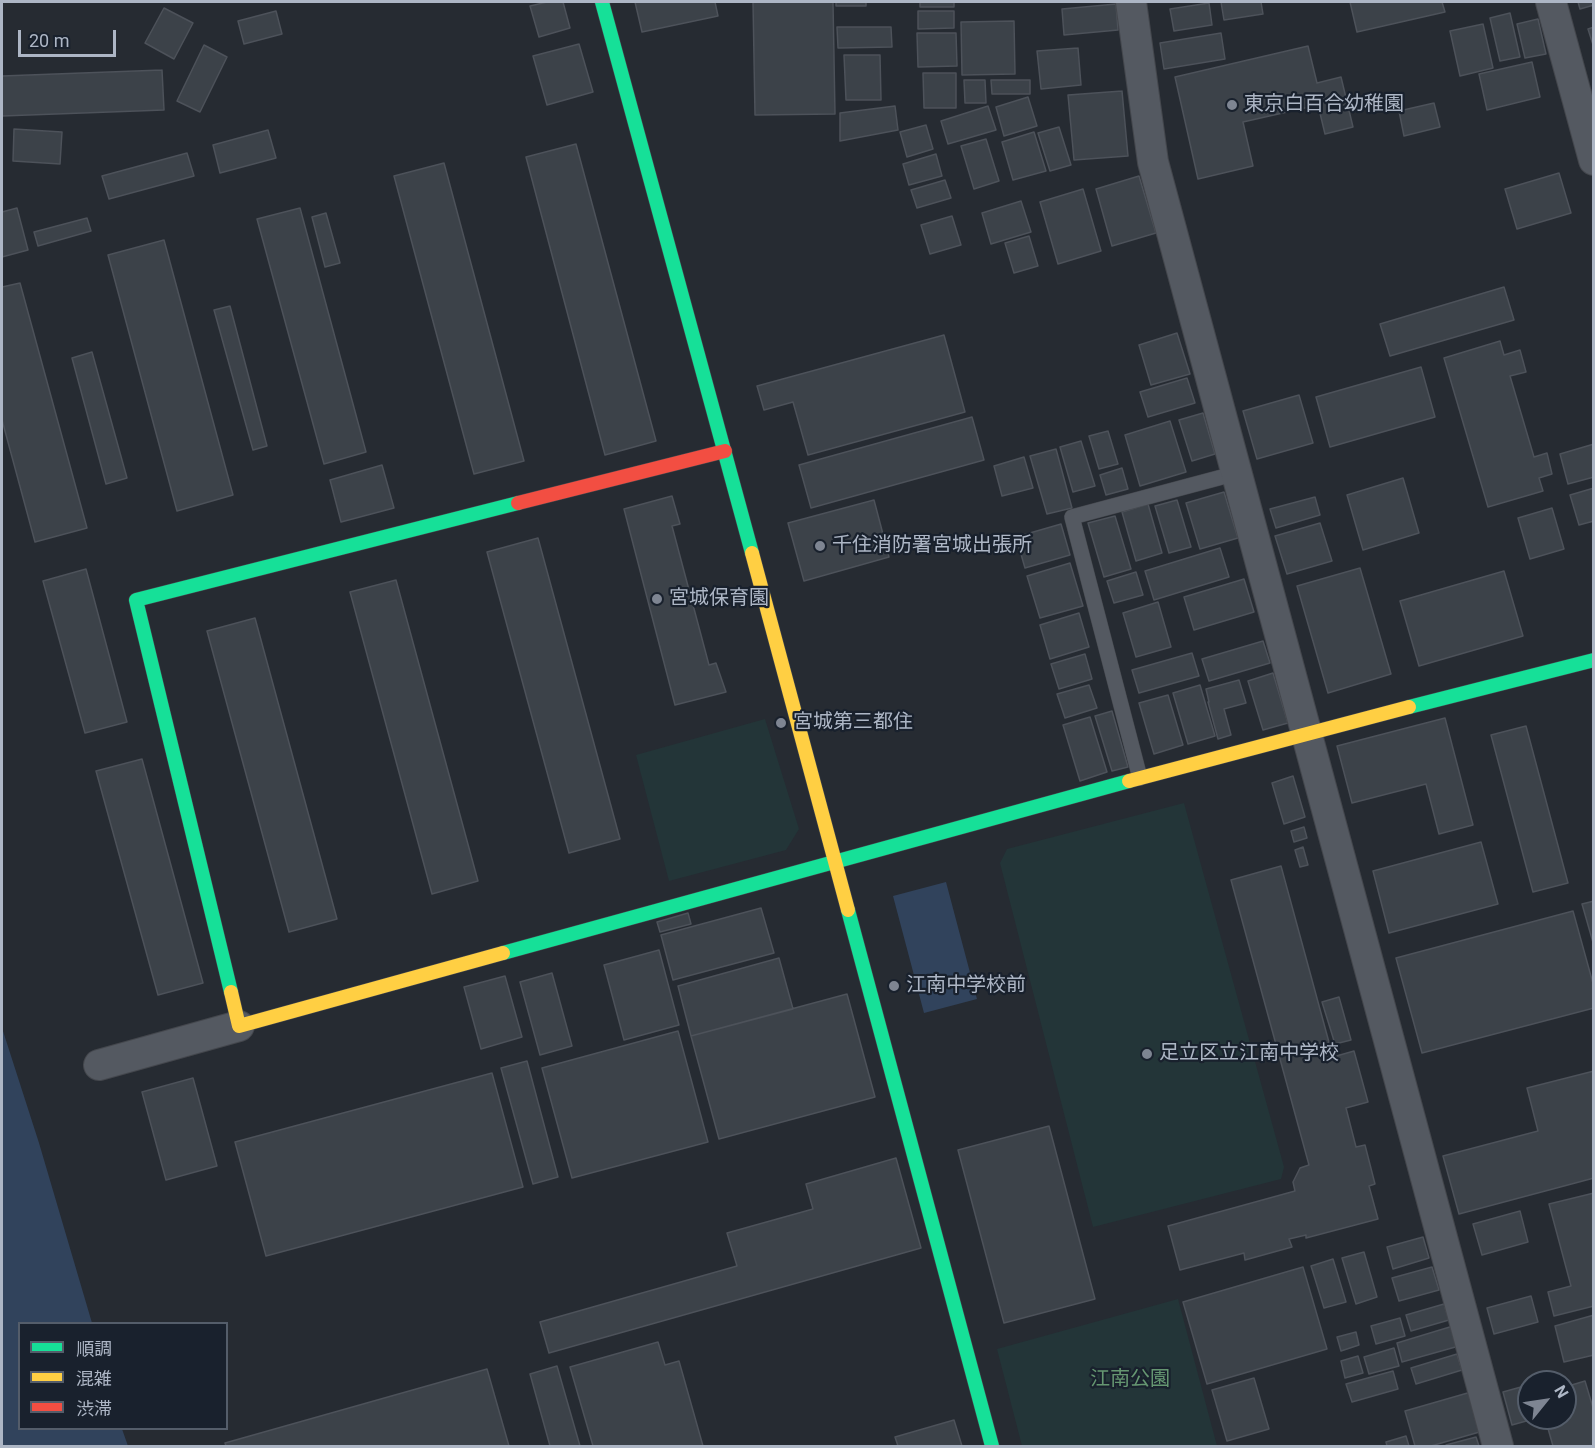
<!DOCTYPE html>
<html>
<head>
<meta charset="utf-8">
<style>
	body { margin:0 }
	#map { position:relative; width:1595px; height:1448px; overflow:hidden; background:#262b32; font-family:Roboto,"Noto Sans JP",sans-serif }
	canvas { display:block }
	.frame { position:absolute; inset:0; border:3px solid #adb6c5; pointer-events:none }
	.legend { position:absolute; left:18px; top:1322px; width:210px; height:108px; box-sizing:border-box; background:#19212d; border:2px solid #545d6a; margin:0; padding:8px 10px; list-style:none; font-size:18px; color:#adb6c5 }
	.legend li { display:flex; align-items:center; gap:12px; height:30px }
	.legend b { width:30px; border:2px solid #545d6a }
	.north { position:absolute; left:1517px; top:1370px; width:60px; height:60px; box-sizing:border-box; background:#19212d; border:2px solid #545d6a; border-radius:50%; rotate:60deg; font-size:16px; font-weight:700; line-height:24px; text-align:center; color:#adb6c5 }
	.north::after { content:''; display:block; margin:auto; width:21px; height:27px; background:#7e8592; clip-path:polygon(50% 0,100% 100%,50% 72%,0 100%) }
	.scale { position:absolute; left:18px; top:30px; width:98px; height:27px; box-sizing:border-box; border:3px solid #adb6c5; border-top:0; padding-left:8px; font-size:18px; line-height:21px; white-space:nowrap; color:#adb6c5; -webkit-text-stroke:4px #19212d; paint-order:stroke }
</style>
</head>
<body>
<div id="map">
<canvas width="1595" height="1448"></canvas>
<div class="frame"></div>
<ul class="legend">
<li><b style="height:8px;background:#16e098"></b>順調</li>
<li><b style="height:8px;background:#ffcf43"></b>混雑</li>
<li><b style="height:8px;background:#f24e42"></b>渋滞</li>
</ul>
<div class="north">N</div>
<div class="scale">20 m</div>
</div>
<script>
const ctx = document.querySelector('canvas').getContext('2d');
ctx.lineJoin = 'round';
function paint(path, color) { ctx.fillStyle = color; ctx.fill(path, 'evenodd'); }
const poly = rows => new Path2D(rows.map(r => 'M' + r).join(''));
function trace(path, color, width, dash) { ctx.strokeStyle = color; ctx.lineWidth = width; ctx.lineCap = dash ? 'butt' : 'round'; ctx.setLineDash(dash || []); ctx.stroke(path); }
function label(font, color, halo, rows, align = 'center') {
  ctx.font = font + ' Roboto,"Noto Sans JP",sans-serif'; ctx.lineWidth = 4.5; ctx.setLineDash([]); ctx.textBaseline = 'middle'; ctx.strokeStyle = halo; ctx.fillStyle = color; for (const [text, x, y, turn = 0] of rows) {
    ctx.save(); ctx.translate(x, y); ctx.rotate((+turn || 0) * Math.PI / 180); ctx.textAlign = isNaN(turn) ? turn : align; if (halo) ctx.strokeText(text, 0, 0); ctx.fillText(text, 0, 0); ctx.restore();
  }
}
paint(poly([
	[765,719,799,829,786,850,669,881,636,755],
	[1184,803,1284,1167,1281,1179,1093,1227,1000,863,1007,849],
	[1178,1299,1217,1446,1022,1446,997,1349]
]), '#233538');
paint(poly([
	[946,882,977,999,924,1013,893,896],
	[2,1028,39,1143,92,1323,20,1324,20,1428,122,1429,128,1446,2,1446]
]), '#31435c');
const building = poly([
	[547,2,563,2,570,28,539,37,530,6,547,2],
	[635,2,715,2,718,16,642,32,635,2],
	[753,2,833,2,835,114,755,115,753,2],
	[836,2,866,2,866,6,836,6,836,2],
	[920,2,954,2,954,7,920,7,920,2],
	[1221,2,1261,2,1263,14,1224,20,1221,2],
	[1350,2,1442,2,1445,12,1357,32,1350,2],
	[1578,2,1594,2,1594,5,1580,9,1578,2],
	[1209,3,1212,25,1174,31,1170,9,1209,3],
	[1116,4,1118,30,1064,35,1062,9,1116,4],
	[164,8,193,23,174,59,145,43,164,8],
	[276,11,282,34,244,44,238,21,276,11],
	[918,11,954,11,954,28,918,29,918,11],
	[1510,13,1520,57,1500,61,1490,18,1510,13],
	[1538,19,1546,54,1525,58,1517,24,1538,19],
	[1014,21,1015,74,962,75,961,22,1014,21],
	[1483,24,1493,68,1460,76,1450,31,1483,24],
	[837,27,891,27,892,47,838,48,837,27],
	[1594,27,1594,48,1588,29,1594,27],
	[917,33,956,33,957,66,918,67,917,33],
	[1221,33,1225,59,1164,69,1160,43,1221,33],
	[579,44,593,92,547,105,533,56,579,44],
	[204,45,227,57,200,112,177,101,204,45],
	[1308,46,1317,83,1341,77,1353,127,1325,134,1318,105,1243,122,1253,166,1198,179,1175,77,1308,46],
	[1078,48,1081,85,1041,89,1037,51,1078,48],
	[844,55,880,55,881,100,846,100,844,55],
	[1532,62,1540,97,1487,110,1479,74,1532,62],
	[162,70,164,110,2,116,2,76,162,70],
	[923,73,956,73,956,108,924,108,923,73],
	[964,80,985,80,986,103,965,103,964,80],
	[991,80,1030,80,1030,94,992,94,991,80],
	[1122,91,1128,156,1074,160,1068,95,1122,91],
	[1028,97,1037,126,1004,136,996,107,1028,97],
	[1434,103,1440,127,1404,136,1399,111,1434,103],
	[895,106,898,130,840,141,840,113,895,106],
	[988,106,996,130,948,144,941,121,988,106],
	[926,125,933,149,907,157,900,132,926,125],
	[1059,127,1071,165,1050,171,1038,133,1059,127],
	[14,129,62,132,60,164,13,161,14,129],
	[268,130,276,158,220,173,213,145,268,130],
	[1034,132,1046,171,1013,180,1002,142,1034,132],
	[986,139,999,181,974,189,961,146,986,139],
	[576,144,656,441,605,455,526,157,576,144],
	[187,153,194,176,109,199,102,176,187,153],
	[936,154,942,176,909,185,903,164,936,154],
	[444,163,524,461,474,474,394,176,444,163],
	[1559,173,1571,213,1517,229,1505,189,1559,173],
	[1139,176,1156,233,1112,246,1096,189,1139,176],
	[945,180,951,198,917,208,911,190,945,180],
	[1083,189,1101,251,1058,264,1040,202,1083,189],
	[1021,201,1031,232,991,244,982,213,1021,201],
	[17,208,28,250,2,257,2,212,17,208],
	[300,208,366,452,324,464,257,219,300,208],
	[326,213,340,263,325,267,312,217,326,213],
	[952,216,961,245,930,254,921,225,952,216],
	[87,218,91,231,38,246,34,232,87,218],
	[1029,236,1038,266,1014,273,1005,243,1029,236],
	[164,240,233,495,177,511,108,255,164,240],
	[20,283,87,528,35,542,2,420,2,287,20,283],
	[1504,287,1514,320,1390,356,1380,324,1504,287],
	[230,306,267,446,253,450,214,310,230,306],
	[1177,333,1190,374,1151,385,1139,345,1177,333],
	[944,335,965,412,808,455,793,402,764,410,757,386,944,335],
	[1500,341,1504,355,1520,350,1526,372,1510,376,1534,457,1547,453,1552,474,1539,478,1543,491,1488,507,1444,358,1500,341],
	[92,352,127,478,106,484,72,358,92,352],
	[1421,367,1435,417,1330,447,1316,397,1421,367],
	[1187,378,1195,403,1148,417,1140,392,1187,378],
	[1299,395,1313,443,1257,459,1243,411,1299,395],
	[1203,413,1215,454,1192,461,1179,420,1203,413],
	[972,417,984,460,811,508,799,465,972,417],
	[1170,421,1186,472,1140,486,1125,435,1170,421],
	[1108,431,1118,464,1099,469,1089,436,1108,431],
	[1081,441,1095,486,1073,492,1060,447,1081,441],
	[1594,444,1594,477,1568,484,1560,454,1594,444],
	[1056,449,1072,508,1047,514,1030,456,1056,449],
	[1024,457,1033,488,1002,496,994,466,1024,457],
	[382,465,394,508,341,522,330,480,382,465],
	[1122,468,1128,489,1106,495,1100,475,1122,468],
	[1403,478,1419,533,1363,550,1347,495,1403,478],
	[1594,488,1594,521,1579,525,1570,495,1594,488],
	[1224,492,1238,538,1200,549,1186,503,1224,492],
	[672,496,680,524,672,526,709,665,716,663,726,692,675,705,624,509,672,496],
	[1315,497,1320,515,1276,528,1270,509,1315,497],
	[874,500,889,557,804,581,788,523,874,500],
	[1177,500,1191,547,1169,553,1155,506,1177,500],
	[1148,504,1162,553,1136,561,1122,512,1148,504],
	[1552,508,1564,549,1530,559,1518,518,1552,508],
	[1115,516,1131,569,1104,577,1088,523,1115,516],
	[1320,523,1332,561,1287,574,1275,536,1320,523],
	[1061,524,1070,555,1025,568,1016,537,1061,524],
	[538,538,620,839,569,853,487,552,538,538],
	[1220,548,1229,577,1154,600,1145,571,1220,548],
	[1070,563,1083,606,1040,618,1027,576,1070,563],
	[1360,568,1391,674,1328,693,1297,586,1360,568],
	[86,569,127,722,85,733,43,581,86,569],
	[1504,571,1523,636,1419,666,1400,601,1504,571],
	[1136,572,1143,595,1114,603,1107,581,1136,572],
	[1244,579,1254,612,1194,630,1184,597,1244,579],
	[396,580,478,881,432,894,350,592,396,580],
	[1158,602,1171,647,1136,657,1123,613,1158,602],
	[1079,613,1089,647,1050,659,1040,625,1079,613],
	[255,618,337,919,289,932,207,631,255,618],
	[1263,641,1270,663,1209,681,1202,659,1263,641],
	[1192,653,1199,676,1139,693,1132,670,1192,653],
	[1085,654,1092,679,1059,689,1051,664,1085,654],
	[1273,673,1288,723,1263,730,1248,681,1273,673],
	[1239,680,1246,703,1224,709,1231,735,1218,739,1208,702,1209,702,1206,689,1239,680],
	[1089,685,1097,708,1065,718,1057,694,1089,685],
	[1200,685,1215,736,1188,744,1173,693,1200,685],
	[1168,695,1183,745,1154,754,1139,703,1168,695],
	[1112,711,1128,767,1112,771,1095,716,1112,711],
	[1090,717,1107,772,1080,781,1063,725,1090,717],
	[1445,718,1473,825,1439,834,1426,784,1352,803,1337,746,1445,718],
	[1526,726,1568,883,1533,892,1491,735,1526,726],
	[142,759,203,983,158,995,96,771,142,759],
	[1293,776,1305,817,1284,824,1272,783,1293,776],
	[1304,827,1307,838,1294,842,1291,831,1304,827],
	[1481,842,1498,904,1389,933,1373,871,1481,842],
	[1303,847,1308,865,1300,867,1295,850,1303,847],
	[1281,866,1333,1057,1354,1051,1368,1102,1346,1108,1356,1147,1365,1145,1375,1184,1369,1186,1378,1219,1306,1238,1306,1235,1289,1239,1292,1247,1245,1260,1244,1253,1180,1270,1168,1226,1295,1191,1293,1182,1300,1168,1309,1165,1231,880,1281,866],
	[1594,901,1594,946,1582,904,1594,901],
	[761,908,774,953,673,980,661,935,761,908],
	[1573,911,1594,987,1594,1008,1422,1053,1396,958,1573,911],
	[688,913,691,924,660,932,657,922,688,913],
	[659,950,679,1025,624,1040,604,965,659,950],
	[779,958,793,1009,691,1036,678,986,779,958],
	[552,973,572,1046,540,1055,520,982,552,973],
	[505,976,522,1037,481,1049,464,987,505,976],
	[847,994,875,1097,719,1139,691,1036,847,994],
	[1339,997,1351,1040,1335,1044,1322,1002,1339,997],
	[678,1031,708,1142,572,1178,542,1068,678,1031],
	[527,1061,558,1177,533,1184,501,1068,527,1061],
	[1594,1071,1594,1178,1459,1214,1443,1156,1538,1131,1527,1088,1594,1071],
	[492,1073,523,1187,266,1256,235,1142,492,1073],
	[193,1078,217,1166,166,1180,142,1092,193,1078],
	[1049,1126,1095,1299,1004,1323,958,1150,1049,1126],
	[896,1158,921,1248,549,1353,540,1322,737,1266,727,1233,813,1209,806,1184,896,1158],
	[1594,1193,1594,1306,1554,1316,1548,1292,1571,1286,1549,1204,1594,1193],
	[1520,1211,1528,1242,1482,1255,1473,1224,1520,1211],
	[1423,1237,1429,1258,1393,1269,1387,1247,1423,1237],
	[1364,1252,1377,1297,1356,1304,1342,1258,1364,1252],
	[1333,1259,1346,1302,1324,1308,1311,1266,1333,1259],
	[1303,1267,1327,1349,1207,1384,1183,1302,1303,1267],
	[1432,1267,1439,1290,1399,1301,1392,1278,1432,1267],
	[1531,1296,1538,1322,1494,1334,1487,1308,1531,1296],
	[1444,1304,1449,1320,1411,1331,1406,1315,1444,1304],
	[1594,1315,1594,1355,1564,1362,1555,1326,1594,1315],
	[1400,1318,1405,1336,1376,1344,1371,1326,1400,1318],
	[1453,1326,1459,1346,1402,1362,1397,1343,1453,1326],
	[1356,1332,1359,1345,1341,1351,1337,1337,1356,1332],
	[658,1342,665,1365,679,1361,703,1446,593,1446,570,1367,658,1342],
	[1394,1348,1399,1366,1369,1374,1364,1357,1394,1348],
	[1457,1354,1462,1370,1416,1384,1411,1368,1457,1354],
	[1358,1356,1363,1373,1345,1378,1341,1361,1358,1356],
	[557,1366,580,1446,550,1446,530,1374,557,1366],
	[487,1369,509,1446,226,1446,225,1443,487,1369],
	[1393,1371,1398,1389,1352,1402,1346,1384,1393,1371],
	[1254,1378,1269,1429,1227,1441,1212,1390,1254,1378],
	[1585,1381,1594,1411,1594,1446,1553,1446,1545,1418,1565,1418,1565,1387,1585,1381],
	[1528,1385,1529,1390,1529,1418,1537,1418,1512,1425,1503,1392,1528,1385],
	[1471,1392,1483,1431,1431,1446,1415,1446,1405,1411,1471,1392],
	[954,1420,962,1446,898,1446,895,1437,954,1420],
	[1406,1436,1409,1446,1387,1446,1386,1442,1406,1436],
	[1476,1437,1479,1446,1447,1446,1446,1445,1476,1437]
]);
paint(building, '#3c4249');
trace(building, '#4d525a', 1.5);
const lane = poly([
	[1140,778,1072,517,1237,473]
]);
const street = poly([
	[1131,2,1153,162,1498,1446],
	[1551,2,1594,160],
	[99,1065,239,1026]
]);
const fast = poly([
	[602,2,752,553],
	[1409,707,1594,660],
	[848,910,992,1446],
	[503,953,1129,781],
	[231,992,136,600,518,503]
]);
const slow = poly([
	[752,553,848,910],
	[1129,781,1409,707],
	[231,992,239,1026,503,953]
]);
const jam = poly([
	[518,503,725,451]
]);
trace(lane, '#44474d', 16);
trace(street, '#44474d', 32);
trace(fast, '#44474d', 15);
trace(slow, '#44474d', 15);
trace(jam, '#44474d', 15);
trace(lane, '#545961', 15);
trace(street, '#545961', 30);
trace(fast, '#16e098', 14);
trace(slow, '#ffcf43', 14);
trace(jam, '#f24e42', 14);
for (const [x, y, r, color] of [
	[1232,105,6,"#7e8592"],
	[820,546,6,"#7e8592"],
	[657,599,6,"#7e8592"],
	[781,723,6,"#7e8592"],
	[894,986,6,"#7e8592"],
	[1147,1054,6,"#7e8592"]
]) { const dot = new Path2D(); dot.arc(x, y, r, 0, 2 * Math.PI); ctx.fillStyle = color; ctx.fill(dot); trace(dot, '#19212d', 2); }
label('20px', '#adb6c5', '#19212d', [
	["東京白百合幼稚園",1244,105],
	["千住消防署宮城出張所",832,546],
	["宮城保育園",669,599],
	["宮城第三都住",793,723],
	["江南中学校前",906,986],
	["足立区立江南中学校",1159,1054]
], 'left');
label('20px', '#659671', '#19212d', [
	["江南公園",1130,1380]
]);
</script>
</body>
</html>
